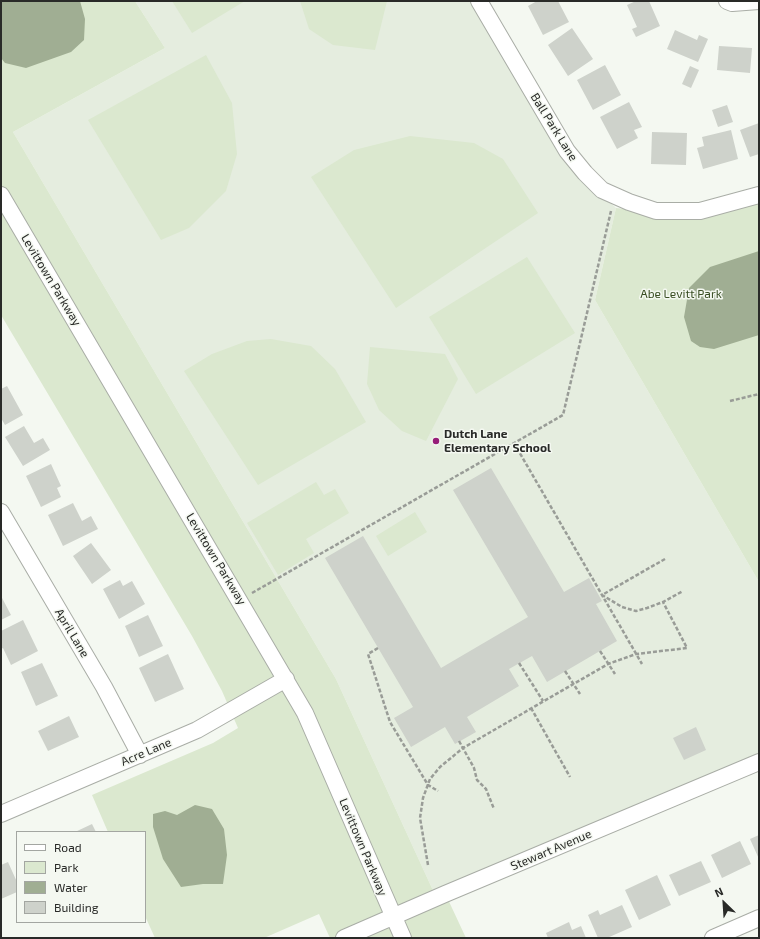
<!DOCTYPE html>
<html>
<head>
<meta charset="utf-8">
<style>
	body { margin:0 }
	#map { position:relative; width:760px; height:939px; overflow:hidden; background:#f4f8f1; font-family:"Exo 2",sans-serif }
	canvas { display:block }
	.frame { position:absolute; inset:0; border:2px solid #292a28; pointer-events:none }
	.legend { position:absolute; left:16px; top:831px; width:130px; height:92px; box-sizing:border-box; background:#f4f8f1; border:1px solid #a3a6a1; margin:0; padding:5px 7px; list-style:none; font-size:12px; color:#292a28 }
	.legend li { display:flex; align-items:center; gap:8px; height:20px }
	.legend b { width:20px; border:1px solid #a3a6a1 }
	.north { position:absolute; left:704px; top:883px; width:40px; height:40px; -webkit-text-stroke:3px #f4f8f1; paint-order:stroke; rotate:335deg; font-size:11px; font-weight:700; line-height:16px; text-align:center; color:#292a28 }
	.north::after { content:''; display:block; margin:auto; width:14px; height:18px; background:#292a28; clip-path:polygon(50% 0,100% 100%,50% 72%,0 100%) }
</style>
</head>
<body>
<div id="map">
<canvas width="760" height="939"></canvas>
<div class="frame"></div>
<ul class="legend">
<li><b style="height:5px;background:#fff"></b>Road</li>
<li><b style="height:11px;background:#dbe8cf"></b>Park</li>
<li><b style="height:11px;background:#a0ae93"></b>Water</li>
<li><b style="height:11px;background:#ced2cb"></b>Building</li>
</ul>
<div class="north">N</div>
</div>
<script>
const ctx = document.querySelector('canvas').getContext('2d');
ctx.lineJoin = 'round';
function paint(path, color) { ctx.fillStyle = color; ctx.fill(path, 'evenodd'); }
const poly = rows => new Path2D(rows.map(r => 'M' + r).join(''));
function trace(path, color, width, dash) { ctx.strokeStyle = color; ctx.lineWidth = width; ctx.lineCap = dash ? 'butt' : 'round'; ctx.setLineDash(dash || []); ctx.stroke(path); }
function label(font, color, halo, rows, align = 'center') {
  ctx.font = font + ' "Exo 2",sans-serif'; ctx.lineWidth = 3; ctx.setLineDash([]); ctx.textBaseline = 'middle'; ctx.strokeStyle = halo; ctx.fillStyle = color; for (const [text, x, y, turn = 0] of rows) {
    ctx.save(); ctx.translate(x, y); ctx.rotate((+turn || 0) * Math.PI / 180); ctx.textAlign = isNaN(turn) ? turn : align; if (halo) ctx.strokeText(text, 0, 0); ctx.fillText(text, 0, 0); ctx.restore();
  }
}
paint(poly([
	[135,1,473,1,565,160,616,208,595,300,759,582,759,754,436,897,336,679,13,132,165,48]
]), '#e5eddf');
paint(poly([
	[1,1,135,1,165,48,13,132,336,679,436,897,445,893,466,938,330,938,319,914,264,938,155,938,145,916,145,832,108,832,92,795,213,743,238,728,222,691,192,636,1,315],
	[172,1,245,1,192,33],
	[300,1,387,1,375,50,333,45,309,29],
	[206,55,232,103,237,154,226,191,189,228,161,240,88,120],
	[410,136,474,143,503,159,538,213,396,308,311,177,354,150],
	[759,200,759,582,595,300,616,208,697,217],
	[527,257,575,333,476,394,429,317],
	[271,339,311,346,335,369,366,422,258,485,184,371,212,354,247,341],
	[370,347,445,354,458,379,426,441,402,431,379,410,367,384],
	[316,482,324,495,335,489,349,513,306,539,314,553,278,575,247,523],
	[415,512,427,532,388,556,376,536]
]), '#dbe8cf');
paint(poly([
	[1,1,80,1,85,19,84,40,71,52,26,68,5,63,1,58],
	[759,251,759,335,714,349,700,347,691,341,684,317,689,288,710,267],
	[195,805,212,809,224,829,227,855,223,884,203,884,181,887,163,859,153,827,153,814,165,811,177,815]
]), '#a0ae93');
paint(poly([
	[537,1,558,1,569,22,543,35,528,6],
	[636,1,649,1,660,26,636,37,632,29,637,27,627,5],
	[572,28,593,59,568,76,548,45],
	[675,30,697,40,699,35,708,39,698,62,667,49],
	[719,46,752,48,750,73,717,70],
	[605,65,621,95,593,110,577,80],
	[690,66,699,70,691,88,682,84],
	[629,102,642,127,634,130,638,138,617,149,600,117],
	[727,105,733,122,718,127,712,110],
	[759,123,759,154,750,157,740,130],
	[731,130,738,159,703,169,697,148,704,146,702,137],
	[652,132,687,133,686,165,651,164],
	[7,386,23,415,5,425,1,418,1,389],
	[24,426,34,443,43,438,50,450,23,466,5,437],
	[51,464,61,486,57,488,61,497,41,507,26,476],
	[491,468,564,592,589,578,602,601,596,604,617,641,547,682,532,656,509,669,519,686,467,717,476,732,455,744,445,727,411,747,394,718,413,707,325,558,363,536,441,668,528,617,453,490],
	[73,503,82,521,91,516,98,529,63,546,48,515],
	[91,543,111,570,92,584,73,556],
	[120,580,123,586,132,581,145,604,119,619,103,589],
	[1,596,11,615,1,620],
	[148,615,163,646,139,657,125,626],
	[23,620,38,651,11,665,3,648,1,649,1,631],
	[168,654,184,689,155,702,139,668],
	[42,663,58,696,36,706,21,672],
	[69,716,79,737,48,751,38,731],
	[696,727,706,750,684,760,673,738],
	[92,824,96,832,75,832],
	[759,835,759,859,750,839],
	[740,841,751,864,722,878,711,855],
	[701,861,711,882,679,896,669,875],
	[8,862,17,882,17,892,1,899,1,865],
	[657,875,671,905,639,920,625,890],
	[622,905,632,927,607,938,598,938,588,915,598,910,600,915],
	[569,922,572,930,581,926,586,938,548,938,546,933]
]), '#ced2cb');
const minor = poly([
	[479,1,567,151,585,173,602,190,629,202,656,211,700,211,759,195],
	[727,1,732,3,759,1],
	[1,195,305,713,403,938],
	[1,512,104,687,140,755],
	[1,814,197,730,286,679],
	[344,938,445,894,759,762],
	[713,938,759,918]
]);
trace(minor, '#a9ada6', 18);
trace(poly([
	[730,401,759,394],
	[514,443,642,664],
	[665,559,602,595,622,607,636,611,647,608,663,602,683,591],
	[252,593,563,415,611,211],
	[378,648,368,654,390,722,428,785,438,791],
	[600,651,615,674],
	[519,663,543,701],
	[565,671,580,694],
	[531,708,570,777],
	[459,741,474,768,477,780,486,789,494,809],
	[428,865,420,818,423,798,430,779,440,767,463,748,608,664,636,654,687,648,663,602]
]), '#999c97', 2.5, [4, 2]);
trace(minor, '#fff', 16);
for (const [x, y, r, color] of [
	[436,441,4,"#961d78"]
]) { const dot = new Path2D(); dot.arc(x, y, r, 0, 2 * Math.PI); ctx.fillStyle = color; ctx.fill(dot); trace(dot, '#f4f8f1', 1.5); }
label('12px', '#292a28', '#f4f8f1', [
	["Ball Park Lane",554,127,58],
	["Levittown Parkway",51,280,59],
	["Levittown Parkway",216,559,59],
	["April Lane",72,633,59],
	["Acre Lane",146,752,-23],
	["Levittown Parkway",363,847,67],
	["Stewart Avenue",551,850,-23]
]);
label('12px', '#394e23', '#f4f8f1', [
	["Abe Levitt Park",681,294]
]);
label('bold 12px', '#292a28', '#f4f8f1', [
	["Dutch Lane",444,434],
	["Elementary School",444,448]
], 'left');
</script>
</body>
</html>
